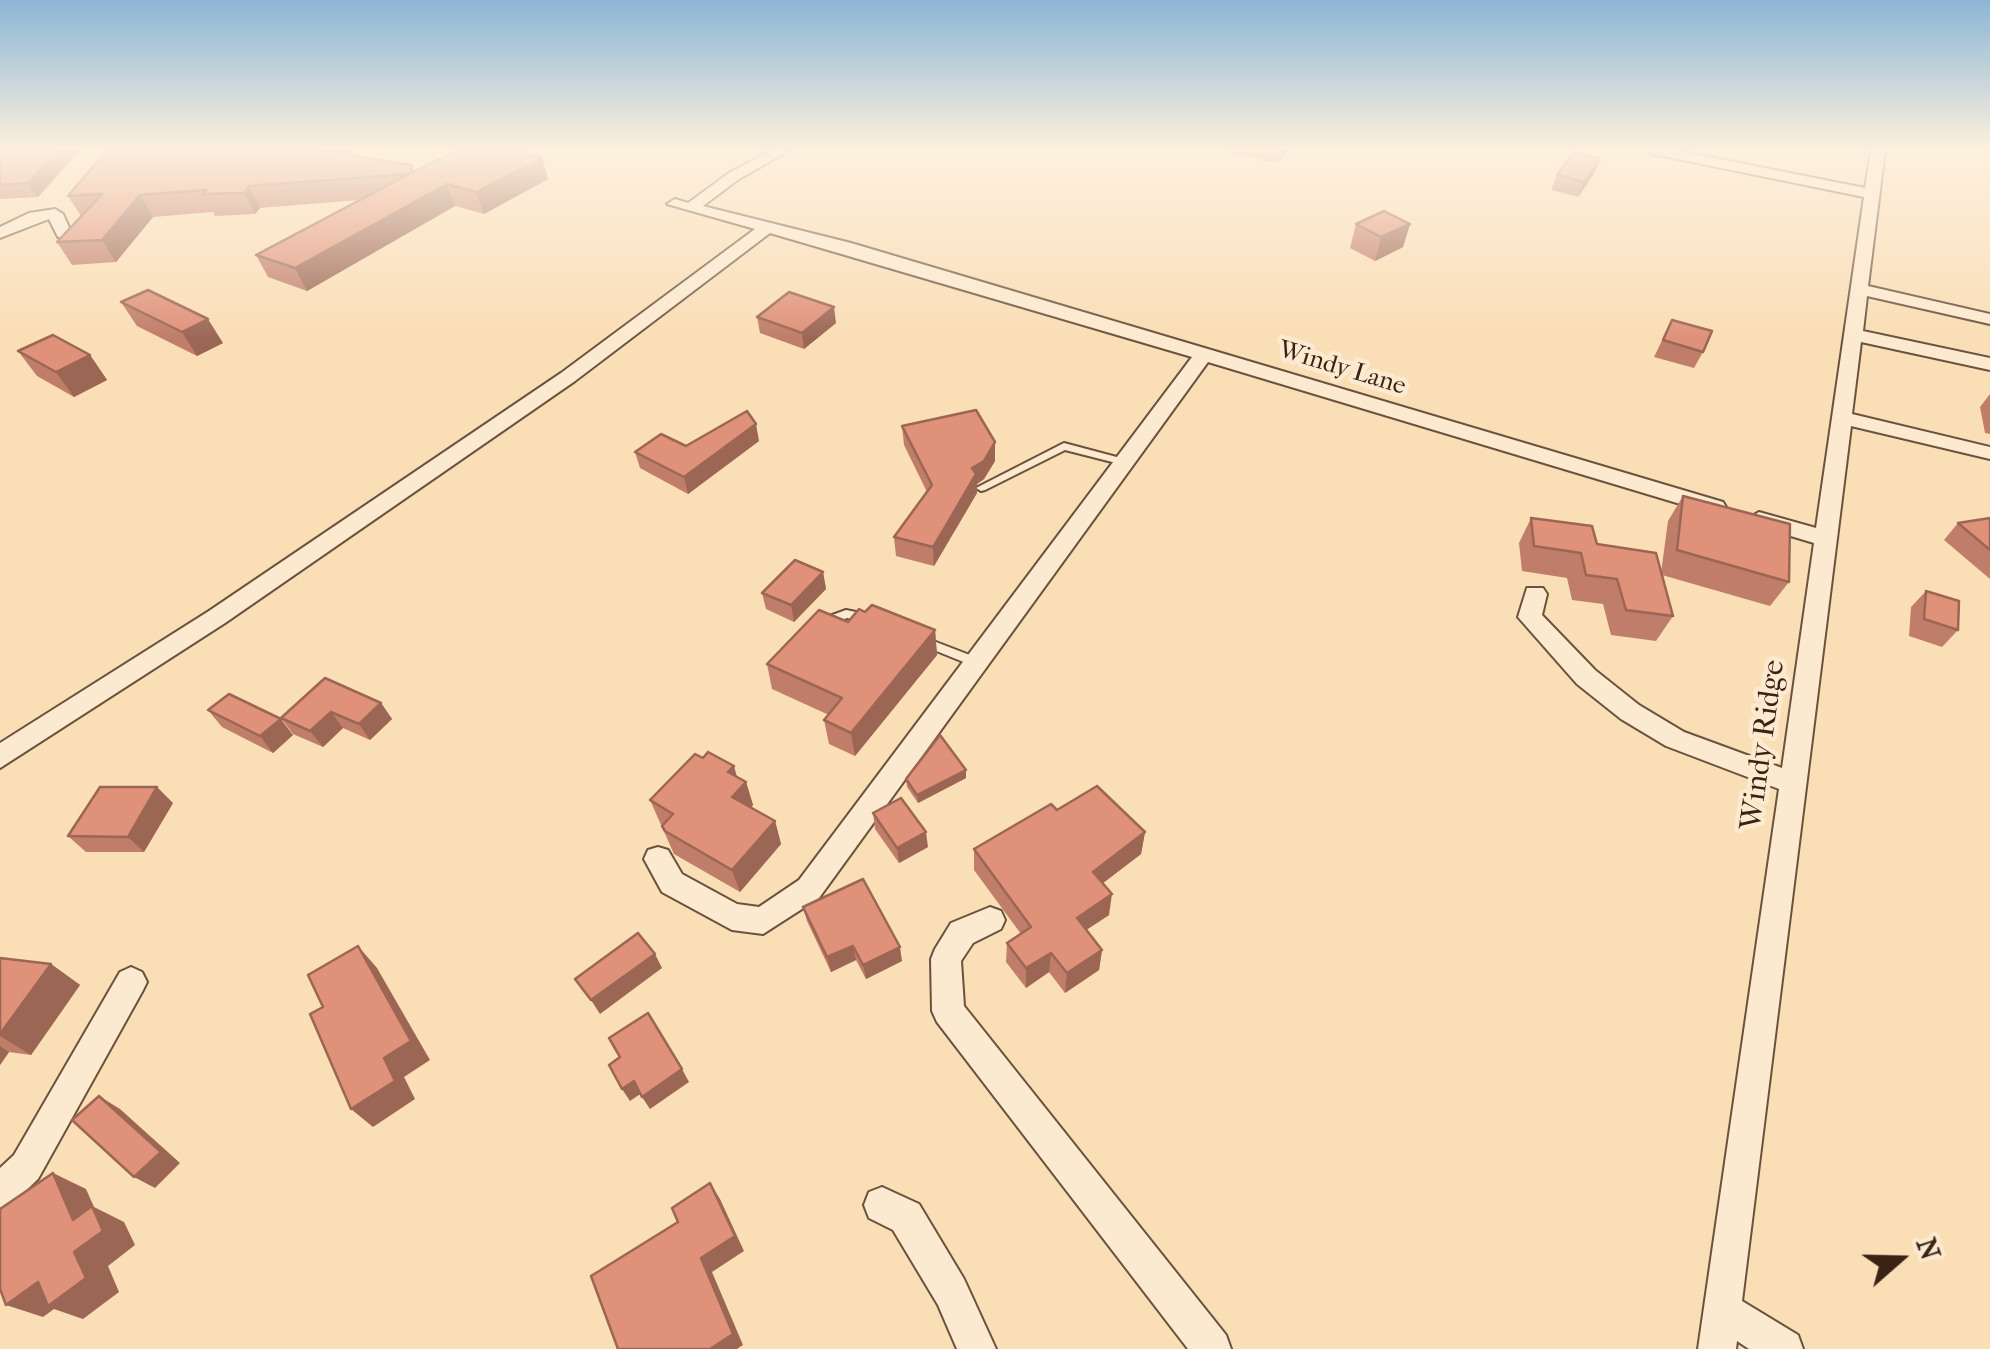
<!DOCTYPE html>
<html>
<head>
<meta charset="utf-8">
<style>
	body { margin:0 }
	#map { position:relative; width:1990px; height:1349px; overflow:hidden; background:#fadeb6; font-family:"IM FELL French Canon",serif }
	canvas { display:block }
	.north { position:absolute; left:1850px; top:1209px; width:100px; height:100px; -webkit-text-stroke:8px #fcead0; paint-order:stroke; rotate:70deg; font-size:28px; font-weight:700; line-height:40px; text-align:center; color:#3a2315 }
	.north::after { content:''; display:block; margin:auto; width:35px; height:45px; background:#3a2315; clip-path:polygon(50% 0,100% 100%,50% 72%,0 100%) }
</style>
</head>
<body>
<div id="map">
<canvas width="1990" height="1349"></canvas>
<div class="north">N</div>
</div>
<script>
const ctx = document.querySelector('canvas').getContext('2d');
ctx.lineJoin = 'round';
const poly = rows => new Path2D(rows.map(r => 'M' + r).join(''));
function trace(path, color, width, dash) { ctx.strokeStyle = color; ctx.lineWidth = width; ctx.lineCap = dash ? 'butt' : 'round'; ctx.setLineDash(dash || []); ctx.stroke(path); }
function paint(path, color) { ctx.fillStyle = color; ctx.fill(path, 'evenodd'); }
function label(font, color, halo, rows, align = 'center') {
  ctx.font = font + ' "IM FELL French Canon",serif'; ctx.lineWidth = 9; ctx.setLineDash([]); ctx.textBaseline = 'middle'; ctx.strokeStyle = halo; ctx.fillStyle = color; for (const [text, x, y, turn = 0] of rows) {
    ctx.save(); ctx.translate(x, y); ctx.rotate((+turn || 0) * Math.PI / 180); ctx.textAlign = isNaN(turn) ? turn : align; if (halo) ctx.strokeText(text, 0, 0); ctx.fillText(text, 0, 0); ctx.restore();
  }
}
const service = poly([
	[1064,443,1128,460,1129,462,1124,465,1065,450,985,490,981,491,976,488,1064,443],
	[846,610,871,615,873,618,867,622,847,618,820,628,814,624,816,621,846,610],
	[923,637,980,659,982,662,976,667,919,644,917,641,923,637]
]);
const minor = poly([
	[772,150,790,150,739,179,703,206,851,243,1723,502,1726,507,1723,512,1707,512,1208,362,819,898,763,934,732,930,662,892,644,859,648,850,658,847,668,850,682,874,737,904,759,907,799,880,1192,357,770,233,575,381,225,623,0,768,0,743,209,611,561,373,755,229,667,204,675,199,688,203,729,173,772,150],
	[1646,150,1674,150,1865,188,1871,150,1885,150,1868,286,1990,314,1990,324,1867,296,1863,331,1990,358,1990,370,1861,342,1852,414,1990,447,1990,459,1851,426,1742,1301,1798,1335,1803,1349,1749,1349,1737,1341,1736,1349,1698,1349,1779,789,1666,746,1621,719,1577,684,1518,617,1527,588,1543,588,1547,594,1542,615,1595,670,1639,705,1684,732,1782,768,1814,543,1751,524,1748,519,1759,512,1816,528,1864,197,1653,154,1646,150],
	[55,209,63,214,72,234,70,237,58,237,49,219,0,238,0,227,29,213,55,209],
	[990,907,1001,911,1005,920,1001,929,973,943,961,961,964,1006,1226,1335,1231,1349,1188,1349,937,1022,932,1011,931,959,935,949,951,923,990,907],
	[131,967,142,972,147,982,142,992,38,1179,12,1204,0,1210,0,1168,14,1155,120,972,131,967],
	[882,1187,919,1204,964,1279,996,1349,957,1349,938,1305,893,1230,869,1218,864,1205,869,1192,882,1187]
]);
trace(service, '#6a523d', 4);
trace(minor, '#6a523d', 4);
paint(service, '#fcead0');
paint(minor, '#fcead0');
paint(poly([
	[0,150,80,150,38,197,0,199],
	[1214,150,1290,150,1277,163],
	[353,154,351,155,414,171,542,158,548,179,484,214,455,206,307,291,268,277,256,255,360,200,260,208,255,214,215,216,213,212,153,217,116,262,72,265,57,242,81,216,68,196],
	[1600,159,1594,174,1578,197,1551,190,1557,175],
	[1356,224,1410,224,1403,247,1375,261,1350,248],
	[121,302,223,343,197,356,137,326],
	[757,317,836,323,804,349,760,333],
	[1672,320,1703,352,1694,368,1654,357],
	[18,351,90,355,107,380,74,397,37,376],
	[1990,394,1990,434,1985,433,1980,407],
	[902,426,995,461,984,479,977,484,977,493,934,566,896,556,894,537,927,492,904,445],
	[759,441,688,494,640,468,635,452,686,446],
	[1683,496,1789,582,1770,606,1662,575,1673,616,1656,641,1611,635,1603,604,1572,600,1567,578,1522,571,1519,543,1531,518,1597,544,1661,573,1668,521],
	[1990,518,1990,579,1944,540,1958,523],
	[823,572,826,589,794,622,766,609,762,593],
	[1926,591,1958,630,1942,647,1909,636,1911,607],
	[865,612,935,630,937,655,855,756,829,744,824,720,829,715,772,689,767,664],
	[381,703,392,719,370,740,343,728,323,747,293,734,281,718],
	[208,710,293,735,273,753,222,727],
	[703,758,746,782,753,805,751,808,775,821,781,844,740,892,674,854,650,800],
	[966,778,918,803,907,787,906,779],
	[173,803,144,852,86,852,68,836],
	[1057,810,1145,832,1141,854,1103,883,1109,915,1086,930,1102,950,1099,970,1065,993,1049,972,1026,988,1006,962,1007,943,1021,934,974,870,974,849],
	[873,813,928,847,899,863,875,829],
	[803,907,902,961,866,979,856,960,831,972,807,921],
	[0,958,51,964,80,985,31,1055,9,1052,0,1065]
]), '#c07d69');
paint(poly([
	[59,150,80,150,38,197,28,183],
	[306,150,351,150,353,154,315,169],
	[1279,150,1290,150,1277,163],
	[542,158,548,179,484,214,476,192],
	[1600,159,1594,174,1578,197,1584,182],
	[447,184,455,206,307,291,295,268],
	[249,186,260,208,255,214,244,193],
	[140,195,153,217,116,262,102,240],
	[1410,224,1403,247,1375,261,1381,237],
	[834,307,836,323,804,349,802,333],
	[208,319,223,343,197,356,182,332],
	[90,355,107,380,74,397,56,372],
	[756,424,759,441,688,494,684,477],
	[995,442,995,461,984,479,977,484,977,493,934,566,933,547,972,468],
	[823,572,826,589,794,622,791,605],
	[935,630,937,655,855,756,851,733],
	[381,703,392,719,370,740,359,724],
	[331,712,343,728,323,747,310,731],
	[281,719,293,735,273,753,260,736],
	[734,766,740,788,746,782,753,805,739,821,732,797,728,772],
	[966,770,966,778,918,803,917,795],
	[157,787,173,803,144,852,128,837],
	[775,821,781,844,740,892,732,870],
	[926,832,928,847,899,863,897,848],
	[1145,832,1141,854,1090,893,1093,872],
	[1112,894,1109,915,1074,938,1077,918],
	[358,946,377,968,430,1060,404,1077,415,1099,373,1127,351,1109,384,1058],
	[853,946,856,960,831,972,827,957],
	[900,947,902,961,866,979,863,965],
	[1102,950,1099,970,1065,993,1067,973],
	[1051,953,1049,972,1026,988,1026,968],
	[655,954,662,968,600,1014,591,1000],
	[51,964,80,985,31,1055,0,1036,0,1034],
	[0,1046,9,1052,0,1065],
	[682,1069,689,1082,650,1109,642,1097],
	[634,1081,642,1093,630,1101,622,1089],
	[99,1096,120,1109,180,1163,155,1188,134,1177],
	[53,1173,86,1189,94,1207,124,1222,135,1245,108,1266,119,1292,83,1319,54,1309,43,1317,6,1305,74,1252,73,1220],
	[710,1183,720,1199,744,1251,712,1272,743,1345,737,1349,710,1349,701,1258]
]), '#9c6655');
const building = poly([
	[0,150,59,150,28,183,0,185,0,150],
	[107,150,316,150,412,165,411,173,458,150,516,150,542,158,476,192,447,184,295,268,256,255,409,174,249,186,244,193,203,194,206,190,140,195,102,240,57,242,102,194,68,196,107,150],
	[1574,152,1600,159,1584,182,1557,175,1574,152],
	[1384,211,1410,224,1381,237,1356,224,1384,211],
	[148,290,208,319,182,332,121,302,148,290],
	[789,292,834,307,802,333,757,317,789,292],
	[1672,320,1712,331,1703,352,1663,340,1672,320],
	[53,335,90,355,56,372,18,351,53,335],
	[976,410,995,442,984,461,972,468,976,474,944,529,933,547,894,537,932,485,902,426,976,410],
	[747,411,756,424,684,477,635,452,661,434,686,446,747,411],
	[1683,496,1790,524,1789,582,1677,550,1683,496],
	[1531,518,1592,526,1597,544,1656,553,1673,616,1626,610,1617,579,1586,575,1581,553,1534,546,1531,518],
	[1990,518,1990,550,1958,523,1990,518],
	[795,560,823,572,791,605,762,593,795,560],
	[1926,591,1959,601,1958,630,1924,619,1926,591],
	[872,605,935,630,851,733,824,720,842,698,767,664,819,610,848,622,859,609,865,612,872,605],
	[325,678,381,703,359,724,331,712,310,731,281,718,325,678],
	[229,694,281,719,260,736,208,710,229,694],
	[940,735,966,770,917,795,906,779,940,735],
	[708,752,734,766,728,772,746,782,732,797,775,821,732,870,665,831,662,826,673,814,650,800,695,754,703,758,708,752],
	[1097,786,1145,832,1093,872,1112,894,1077,918,1102,950,1067,973,1051,953,1026,968,1007,943,1031,927,974,849,1051,804,1057,810,1097,786],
	[100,787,157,787,128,837,68,836,100,787],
	[901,798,926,832,897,848,873,813,901,798],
	[863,879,900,947,863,965,853,946,827,957,803,907,863,879],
	[638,933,655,954,591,1000,575,979,638,933],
	[358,946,411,1041,384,1058,395,1081,351,1109,310,1014,323,1007,308,975,358,946],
	[0,958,51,964,0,1034,0,958],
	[648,1013,682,1069,642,1097,634,1081,622,1089,609,1065,620,1057,609,1038,648,1013],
	[99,1096,161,1152,134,1177,72,1120,99,1096],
	[53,1173,73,1220,92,1206,103,1231,74,1252,86,1278,48,1306,38,1282,6,1305,0,1289,0,1209,53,1173],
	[710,1183,735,1236,701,1258,733,1334,710,1349,618,1349,591,1276,678,1222,672,1208,710,1183]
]);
paint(building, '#df917a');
trace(building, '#9c6655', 2.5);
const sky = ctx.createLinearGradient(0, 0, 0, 339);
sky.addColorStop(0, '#8cb6d5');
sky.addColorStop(0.44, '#fdf0de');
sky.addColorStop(1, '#fdf0de00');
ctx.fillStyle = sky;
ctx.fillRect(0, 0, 1990, 339);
label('25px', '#3a2315', '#fcead0', [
	["Windy Lane",1342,369,17]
]);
label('30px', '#3a2315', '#fcead0', [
	["Windy Ridge",1764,745,-82]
]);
</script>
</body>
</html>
